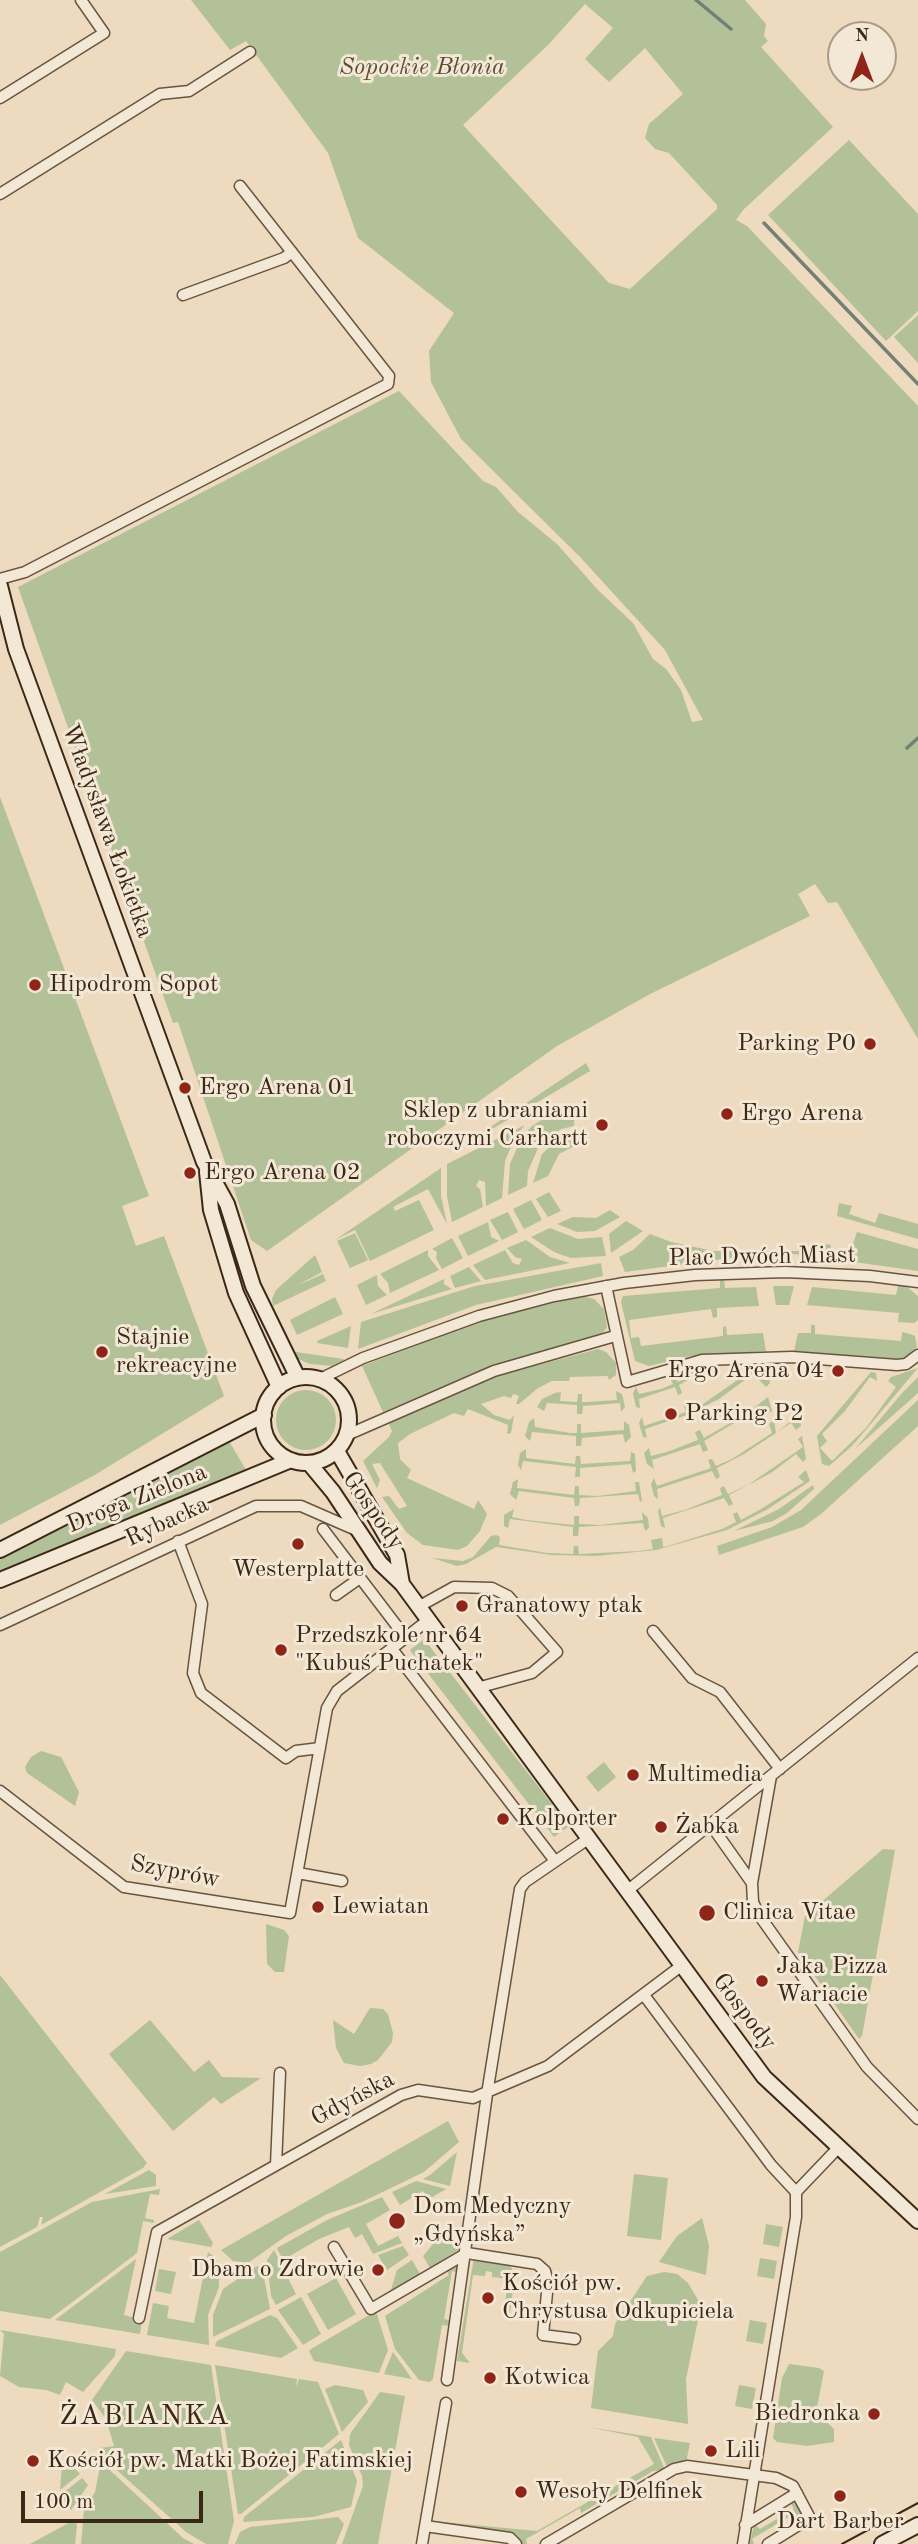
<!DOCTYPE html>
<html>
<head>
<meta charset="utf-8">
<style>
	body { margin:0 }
	#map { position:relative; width:918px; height:2544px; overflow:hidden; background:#eddabf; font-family:"Old Standard TT",serif }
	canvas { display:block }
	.north { position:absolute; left:827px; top:21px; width:70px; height:70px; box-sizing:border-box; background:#f3e7d5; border:2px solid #aa9b89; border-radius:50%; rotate:0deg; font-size:19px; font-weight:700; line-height:28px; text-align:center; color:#3c2817 }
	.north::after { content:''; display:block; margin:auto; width:24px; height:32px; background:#8f2418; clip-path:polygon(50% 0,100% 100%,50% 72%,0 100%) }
	.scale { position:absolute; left:21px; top:2491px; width:182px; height:32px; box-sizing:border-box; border:4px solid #3c2817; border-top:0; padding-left:9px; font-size:21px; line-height:24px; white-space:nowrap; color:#3c2817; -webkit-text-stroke:5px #f3e7d5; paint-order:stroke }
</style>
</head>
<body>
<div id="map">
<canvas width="918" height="2544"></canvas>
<div class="north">N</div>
<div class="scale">100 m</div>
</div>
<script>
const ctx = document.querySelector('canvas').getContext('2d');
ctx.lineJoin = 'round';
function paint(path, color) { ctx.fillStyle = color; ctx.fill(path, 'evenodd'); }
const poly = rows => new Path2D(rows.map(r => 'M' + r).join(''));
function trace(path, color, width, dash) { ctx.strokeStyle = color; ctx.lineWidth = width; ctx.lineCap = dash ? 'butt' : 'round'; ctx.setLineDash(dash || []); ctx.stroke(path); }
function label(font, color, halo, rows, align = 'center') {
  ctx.font = font + ' "Old Standard TT",serif'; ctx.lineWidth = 6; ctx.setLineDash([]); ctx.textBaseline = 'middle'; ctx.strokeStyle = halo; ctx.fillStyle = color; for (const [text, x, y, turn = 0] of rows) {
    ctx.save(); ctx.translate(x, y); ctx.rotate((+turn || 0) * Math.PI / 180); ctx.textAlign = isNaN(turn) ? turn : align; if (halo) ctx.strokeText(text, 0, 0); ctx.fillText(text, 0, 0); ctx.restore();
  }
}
paint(poly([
	[191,0,745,0,766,24,764,36,768,41,761,47,833,127,743,210,736,220,747,226,918,406,918,1039,837,902,828,903,815,884,798,894,810,916,650,994,557,1046,267,1251,251,1240,178,1022,173,1023,18,587,399,391,483,481,496,487,518,512,557,544,598,590,633,623,653,659,666,669,681,690,692,722,703,720,665,650,581,558,461,439,431,382,429,351,454,313,358,238,328,153,246,41,230,50],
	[585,4,613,28,585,59,609,82,645,48,683,94,649,124,645,138,655,149,669,153,717,205,717,209,630,289,609,283,463,125,548,45],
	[849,140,918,214,918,311,886,341,768,215],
	[918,315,918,363,894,337],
	[0,797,149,1196,122,1206,136,1246,164,1236,224,1396,93,1476,0,1525],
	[586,1063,590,1071,477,1138,477,1136],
	[575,1106,574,1126,561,1129,539,1146,528,1171,527,1186,508,1195,510,1164,521,1139,531,1127,551,1113],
	[525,1125,516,1135,505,1161,502,1198,486,1206,485,1182,479,1180,476,1186,480,1189,483,1207,452,1222,447,1196,447,1164],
	[574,1133,576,1145,559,1154,548,1176,533,1183,542,1154,558,1139],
	[441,1168,441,1196,447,1224,428,1189,393,1207,395,1211,419,1200,434,1230,370,1261,355,1230,335,1240],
	[549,1192,561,1211,548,1217,536,1199],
	[531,1200,542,1220,524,1229,513,1209],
	[839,1203,852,1206,849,1214,875,1223,879,1213,918,1224,918,1239,837,1216],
	[610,1210,620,1217,595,1231,577,1232,557,1224,573,1217,596,1218],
	[508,1212,518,1232,502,1240,490,1220],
	[626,1221,643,1231,611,1253,609,1234],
	[488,1222,491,1237,499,1241,468,1256,458,1236],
	[550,1228,578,1239,602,1237,606,1256,571,1258,554,1252,531,1237],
	[857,1232,918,1249,918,1271,847,1261],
	[355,1233,368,1260,350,1268,337,1241],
	[650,1234,671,1242,713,1251,823,1251,826,1244,831,1245,829,1258,776,1252,625,1272,619,1257,633,1250],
	[452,1238,463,1258,442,1269,436,1258,437,1252,432,1249],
	[526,1240,550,1257,570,1263,485,1280,473,1265,505,1250,513,1263,519,1265,522,1259,515,1257,507,1248],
	[428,1250,428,1256,439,1270,390,1293,388,1283,380,1274],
	[315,1255,322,1272,296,1286,323,1274,326,1281,273,1306,272,1299,276,1290],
	[601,1263,603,1276,476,1305,358,1349,361,1322,475,1286],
	[469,1267,481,1281,455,1288,450,1276],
	[377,1275,378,1286,387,1295,366,1305,357,1285],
	[444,1279,444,1284,452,1289,371,1314],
	[720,1279,724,1279,725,1288,756,1287,759,1306,717,1308,717,1317,713,1318,711,1309,629,1320,631,1338,639,1337,641,1346,723,1336,723,1327,726,1326,727,1335,763,1333,766,1351,690,1356,649,1366,635,1361,621,1302,623,1296,720,1288],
	[773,1286,794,1286,789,1305,776,1305],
	[898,1286,907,1287,918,1296,918,1320,914,1323,898,1322,899,1313,807,1305,812,1287,896,1295],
	[581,1296,594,1299,604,1309,607,1327,602,1334,488,1367,383,1412,362,1366,480,1321],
	[335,1297,343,1314,297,1335,290,1320],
	[811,1325,815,1325,815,1334,901,1341,902,1332,910,1334,915,1336,917,1347,908,1356,900,1359,794,1351,798,1333,811,1333],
	[351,1326,348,1348,317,1343,317,1341],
	[598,1349,606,1352,616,1363,616,1375,609,1380,608,1376,570,1377,569,1381,552,1381,538,1388,519,1404,516,1404,519,1396,513,1394,511,1398,504,1396,481,1404,494,1415,510,1420,514,1415,511,1433,507,1434,508,1425,468,1409,464,1416,454,1413,410,1434,398,1443,400,1459,411,1470,407,1478,474,1509,478,1500,487,1514,480,1531,467,1546,458,1550,423,1545,407,1533,382,1497,389,1496,399,1509,407,1506,380,1463,372,1464,380,1480,377,1488,363,1461,389,1437,392,1431,388,1422,501,1375],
	[296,1352,343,1359,344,1360,332,1366,310,1364,298,1359,293,1354],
	[749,1362,768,1362,770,1383,766,1387,753,1374,719,1399,691,1413,695,1422,691,1423,687,1415,645,1429,647,1438,643,1437,639,1423,642,1417,644,1426,686,1412,683,1404,687,1402,690,1410,703,1404,749,1372,744,1365],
	[713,1365,714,1377,707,1369,679,1385,682,1393,678,1395,675,1387,639,1399,640,1408,636,1407,633,1393,636,1387,639,1394,661,1389,673,1384,669,1376,674,1374,678,1382,687,1378,685,1369],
	[918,1368,853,1445,829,1466,822,1464,817,1436,871,1372,876,1373,877,1381,870,1377,845,1411,822,1434,827,1441,820,1448,832,1461,866,1428,896,1387,888,1381,891,1377],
	[918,1377,918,1393,855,1449,903,1392],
	'276 1420a30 30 0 1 1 60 0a30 30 0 1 1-60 0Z',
	[616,1391,622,1394,625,1407,621,1412,620,1403,583,1406,582,1414,577,1414,577,1405,547,1403,544,1411,537,1407,542,1399,555,1393,561,1392,560,1401,577,1402,578,1394,582,1394,582,1402,588,1402,617,1400],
	[768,1397,772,1411,767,1414,763,1406,704,1441,708,1450,703,1452,700,1444,652,1460,654,1469,647,1464,644,1453,649,1448,651,1456,667,1452,698,1440,695,1432,700,1430,704,1438,746,1414],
	[918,1400,918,1426,821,1514,803,1527,719,1555,717,1546,772,1527,801,1510],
	[799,1415,801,1426,796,1430,791,1423,744,1454,717,1468,720,1477,716,1479,712,1471,657,1489,658,1499,654,1496,651,1484,654,1478,657,1486,711,1468,708,1460,712,1459,716,1466,732,1459,772,1433,769,1424,774,1420,776,1433],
	[534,1418,535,1427,570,1433,577,1433,577,1424,581,1424,581,1433,624,1430,624,1421,629,1425,631,1437,625,1443,623,1434,582,1438,581,1446,576,1446,576,1436,532,1432,530,1441,525,1436,529,1422],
	[802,1436,806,1459,803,1462,796,1454,771,1473,729,1495,733,1504,729,1506,724,1498,663,1518,665,1528,661,1526,658,1511,660,1508,662,1516,685,1510,722,1495,720,1488,724,1486,728,1494,748,1485,803,1447,798,1439],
	[229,1441,246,1470,0,1570,0,1558],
	[526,1449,526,1458,575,1464,576,1456,580,1456,581,1464,630,1461,631,1452,635,1454,636,1471,633,1473,631,1464,580,1468,580,1477,575,1477,576,1467,523,1461,521,1470,518,1465,520,1453],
	[806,1470,810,1481,768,1509,727,1530,656,1550,596,1556,552,1555,496,1547,466,1564,457,1566,432,1558,463,1561,473,1557,491,1536,496,1535,500,1537,499,1545,547,1553,573,1554,574,1546,578,1546,579,1554,639,1551,653,1549,651,1540,662,1538,663,1547,668,1546,722,1529,736,1522,733,1514,737,1512,741,1520,761,1509,804,1482,798,1477],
	[518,1479,517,1488,574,1495,575,1486,579,1486,579,1495,598,1496,636,1491,635,1482,639,1482,642,1501,640,1502,638,1494,580,1498,579,1506,575,1506,574,1498,519,1491,516,1500,510,1494,513,1482],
	[813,1485,814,1489,787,1513,773,1521,734,1531,779,1509],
	[514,1509,512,1517,526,1520,574,1525,574,1516,579,1516,579,1524,600,1525,643,1520,642,1512,648,1518,649,1528,645,1531,643,1523,579,1527,578,1536,573,1536,573,1527,510,1519,508,1528,504,1526,504,1515],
	[424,1639,569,1826,554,1837,410,1650],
	[41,1751,61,1757,79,1792,75,1806,27,1773,25,1767,31,1757],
	[604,1762,616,1777,598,1792,586,1777],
	[883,1849,895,1850,862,2036,859,2039,798,1952,805,1916],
	[266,1924,284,1930,289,1936,284,1972,275,1972,267,1964],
	[0,1975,147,2163,143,2168,41,2225,43,2217,40,2217,37,2227,0,2247],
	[370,2008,383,2009,388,2014,393,2033,392,2042,378,2060,371,2064,360,2066,344,2063,336,2048,333,2020,354,2034],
	[150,2020,194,2072,209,2060,222,2077,261,2078,221,2104,214,2097,173,2131,109,2054],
	[448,2121,459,2142,424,2172,362,2202,327,2214,286,2236,248,2263,233,2261,221,2250],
	[457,2152,450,2186,423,2179,430,2175],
	[149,2170,156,2175,156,2186,105,2194],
	[634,2174,668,2178,661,2240,627,2236],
	[416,2181,446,2189,429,2199,423,2191,400,2205,392,2192],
	[160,2189,159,2195,150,2194,145,2218,154,2220,154,2223,143,2221,137,2253,50,2319,0,2311,0,2252,92,2202],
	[382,2197,390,2210,366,2224,378,2246,398,2236,402,2243,373,2254,362,2234,355,2238,349,2227,319,2239,283,2260,277,2248,327,2220],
	[702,2218,709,2246,706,2275,659,2262,677,2236],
	[199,2220,213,2243,211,2247,167,2239],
	[766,2224,783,2227,779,2247,763,2244],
	[443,2232,460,2249,430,2268,423,2256],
	[403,2246,409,2255,387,2270,378,2255],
	[274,2250,296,2294,276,2305,271,2296,267,2260],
	[208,2252,216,2258,219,2265,219,2287,208,2315,209,2345,147,2335,153,2303,169,2306,167,2318,194,2323],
	[474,2257,508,2263,515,2273,510,2313,504,2312,508,2279,492,2277,492,2272,486,2271,485,2276,473,2275,462,2353,470,2363,457,2361],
	[760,2258,777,2261,774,2279,757,2276],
	[136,2259,124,2315,142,2320,140,2334,55,2320],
	[412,2260,420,2274,390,2293,397,2270],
	[455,2264,461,2273,452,2271,444,2319,453,2321,452,2326,442,2325,433,2379,430,2382,419,2380,395,2349,385,2316,449,2275,446,2269],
	[257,2266,262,2267,270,2309,213,2337,213,2315,223,2289],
	[159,2269,176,2272,171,2294,155,2291],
	[664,2272,677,2274,688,2283,701,2305,686,2379,688,2424,591,2408,598,2351,613,2336,615,2324,647,2276],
	[336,2278,356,2314,328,2330,307,2294],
	[301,2297,321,2334,303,2345,278,2310],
	[376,2311,388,2350,379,2373,314,2361,309,2351,311,2349],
	[270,2315,277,2318,298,2348,281,2358,215,2346,217,2341],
	[750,2320,767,2323,763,2344,746,2341],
	[0,2330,116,2349,115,2356,83,2392,66,2382,60,2395,46,2390,19,2387,0,2376,4,2334],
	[126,2351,211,2365,234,2521,228,2544,206,2544,186,2532,101,2456,100,2448,114,2446,106,2419,92,2400],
	[393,2352,412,2379,384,2374],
	[789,2364,819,2368,824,2371,816,2412,834,2429,834,2442,807,2446,777,2442,773,2438,782,2378],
	[215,2365,297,2379,296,2387,299,2379,318,2382,339,2434,241,2514,238,2514],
	[335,2385,363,2390,368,2402,342,2432,325,2389],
	[739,2385,756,2388,752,2409,735,2406],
	[380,2392,405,2396,378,2544,342,2544,363,2486,362,2476,349,2445,350,2434],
	[588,2427,651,2437,665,2470,653,2471,581,2513,580,2508,526,2539,527,2544,519,2544,506,2532,432,2521,537,2531,654,2464,638,2437],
	[654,2438,690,2443,686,2463,668,2469],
	[341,2440,357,2481,351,2507,313,2517,243,2522,244,2517],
	[68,2461,80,2474,60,2490,62,2465],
	[101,2462,183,2538,194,2544,81,2544,84,2510,95,2492],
	[82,2478,88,2485,71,2510,63,2499,63,2493],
	[794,2501,801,2513,800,2520,795,2513,752,2539,754,2544,750,2544,754,2524,760,2529,794,2509,790,2502],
	[338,2517,344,2524,336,2544,235,2544,240,2532,250,2527],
	[74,2520,77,2525,75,2544,30,2544]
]), '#b2c197');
trace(poly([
	[696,0,731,29],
	[764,223,918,384],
	[907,748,918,738]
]), '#748074', 3.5);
const street = poly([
	[0,98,104,33,81,0],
	[0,194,160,94,189,91,250,52],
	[183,295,284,258,292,252],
	[0,579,25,572,388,384,389,376,240,186],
	[606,1286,627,1382,702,1360,792,1357,897,1365,906,1364,918,1355],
	[320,1379,363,1358,479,1316,554,1296,624,1283,695,1275,785,1272,870,1276,918,1282],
	[347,1435,494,1371,615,1336],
	[323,1529,406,1638],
	[178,1541,202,1604,193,1673,201,1693,286,1758,296,1751,320,1748],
	[336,1595,360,1578],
	[418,1607,454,1587,492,1588,508,1596,557,1652,532,1673,477,1688],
	[0,1625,256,1506,301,1506,356,1530],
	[653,1631,692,1678,720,1692,780,1769],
	[392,1649,555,1861],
	[771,1776,752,1883,753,1902,759,1915,867,2067,918,2119],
	[0,1791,124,1887,290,1913,327,1708,337,1691,427,1621],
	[711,1825,752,1883],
	[298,1873,342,1881],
	[627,1891,918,1658],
	[644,1995,771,2165,796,2192],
	[276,2165,280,2073],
	[334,2247,371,2309,467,2253,537,2264,545,2271,548,2282,543,2335,575,2339],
	[139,2318,157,2232,401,2095,418,2090,473,2098,548,2066,681,1966],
	[447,2380,487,2094,520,1889,525,1882,588,1839],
	[745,2525,797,2493],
	[425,2526,510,2538,516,2544],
	[422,2544,446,2403],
	[546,2544,674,2469,687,2466,776,2478,793,2486,810,2518,768,2544],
	[743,2544,796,2217,796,2192,838,2148]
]);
const secondary = poly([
	[0,586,16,649,204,1162,227,1204,253,1286,298,1378],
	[207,1172,211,1210,236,1293,279,1387],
	'263 1420a43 43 0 1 1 86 0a43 43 0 1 1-86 0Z',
	[337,1451,397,1555,402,1584],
	[309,1463,333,1492,380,1563,402,1584,764,2077,918,2221],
	[0,1550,264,1415],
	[0,1580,291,1460],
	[882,2544,918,2525]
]);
trace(street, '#685441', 13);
trace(secondary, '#3c2817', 18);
trace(street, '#f3e7d5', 10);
trace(secondary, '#f3e7d5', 14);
trace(poly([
	[842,2544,918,2503]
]), '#3c2817', 2);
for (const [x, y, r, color] of [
	[35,985,7,"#8f2418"],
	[870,1044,7,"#8f2418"],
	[185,1088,7,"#8f2418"],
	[727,1114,7,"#8f2418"],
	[602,1125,7,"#8f2418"],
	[190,1173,7,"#8f2418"],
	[102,1352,7,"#8f2418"],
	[838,1371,7,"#8f2418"],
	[671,1414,7,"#8f2418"],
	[298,1544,7,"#8f2418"],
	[462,1606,7,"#8f2418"],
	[281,1650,7,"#8f2418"],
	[633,1775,7,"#8f2418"],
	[503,1819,7,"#8f2418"],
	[661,1827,7,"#8f2418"],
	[318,1907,7,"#8f2418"],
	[707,1913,9,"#8f2418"],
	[762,1981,7,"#8f2418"],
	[397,2221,9,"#8f2418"],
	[378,2270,7,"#8f2418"],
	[488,2298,7,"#8f2418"],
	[490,2378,7,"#8f2418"],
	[874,2414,7,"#8f2418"],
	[711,2451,7,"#8f2418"],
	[33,2461,7,"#8f2418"],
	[521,2492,7,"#8f2418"],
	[840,2496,7,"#8f2418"]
]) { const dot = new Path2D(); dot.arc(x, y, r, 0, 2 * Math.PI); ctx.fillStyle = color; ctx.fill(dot); trace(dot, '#f3e7d5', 2.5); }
label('italic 24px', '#5a4e37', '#f3e7d5', [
	["Sopockie Błonia",422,68]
]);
label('24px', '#3c2817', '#f3e7d5', [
	["Władysława Łokietka",107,831,70],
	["Plac Dwóch Miast",762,1257,-1],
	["Droga Zielona",137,1499,-22],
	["Gospody",373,1511,55],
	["Rybacka",167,1522,-25],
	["Szyprów",175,1872,11],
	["Gospody",744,2012,53],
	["Gdyńska",353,2099,-28]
]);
label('24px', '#3c2817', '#f3e7d5', [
	["Hipodrom Sopot",49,985],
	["Parking P0",856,1044,"right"],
	["Ergo Arena 01",199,1088],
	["Sklep z ubraniami",588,1111,"right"],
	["roboczymi Carhartt",588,1139,"right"],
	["Ergo Arena",741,1114],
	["Ergo Arena 02",204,1173],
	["Stajnie",116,1338],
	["rekreacyjne",116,1366],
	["Ergo Arena 04",824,1371,"right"],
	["Parking P2",685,1414],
	["Westerplatte",298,1570,"center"],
	["Granatowy ptak",476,1606],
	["Przedszkole nr 64",295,1636],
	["\"Kubuś Puchatek\"",295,1664],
	["Multimedia",647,1775],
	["Kolporter",517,1819],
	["Żabka",675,1827],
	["Lewiatan",332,1907],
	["Clinica Vitae",723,1913],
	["Jaka Pizza",776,1967],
	["Wariacie",776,1995],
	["Dom Medyczny",413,2207],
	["„Gdyńska”",413,2235],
	["Dbam o Zdrowie",364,2270,"right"],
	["Kościół pw.",502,2284],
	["Chrystusa Odkupiciela",502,2312],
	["Kotwica",504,2378],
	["Biedronka",860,2414,"right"],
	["Lili",725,2451],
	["Kościół pw. Matki Bożej Fatimskiej",47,2461],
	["Wesoły Delfinek",535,2492],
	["Dart Barber",840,2522,"center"]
], 'left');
ctx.letterSpacing = '2px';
label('28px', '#3c2817', '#f3e7d5', [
	["ŻABIANKA",145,2417]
]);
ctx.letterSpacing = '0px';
</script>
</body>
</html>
